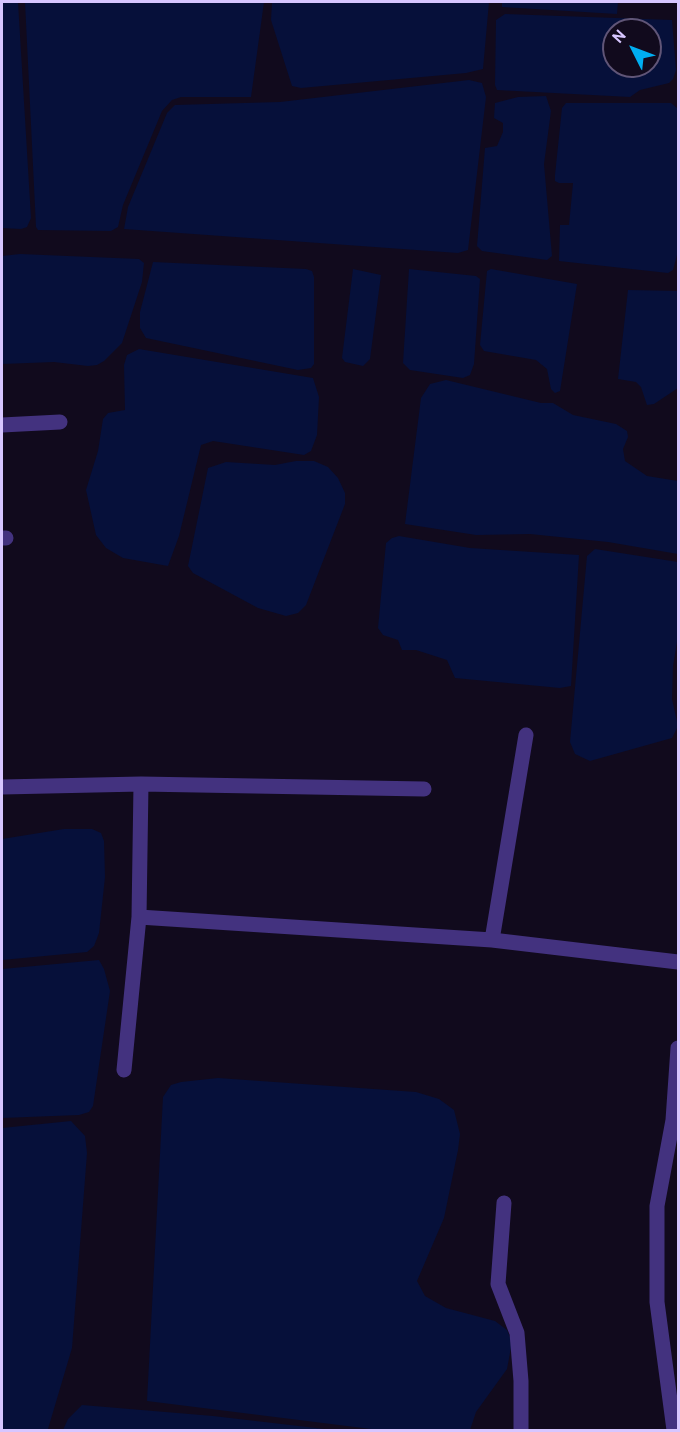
<!DOCTYPE html>
<html>
<head>
<meta charset="utf-8">
<style>
	body { margin:0 }
	#map { position:relative; width:680px; height:1432px; overflow:hidden; background:#110a1d; font-family:Overpass,sans-serif }
	canvas { display:block }
	.frame { position:absolute; inset:0; border:3px solid #d7c6ff; pointer-events:none }
	.north { position:absolute; left:602px; top:18px; width:60px; height:60px; box-sizing:border-box; background:#110a1d; border:2px solid #605577; border-radius:50%; rotate:312deg; font-size:16px; font-weight:700; line-height:24px; text-align:center; color:#d7c6ff }
	.north::after { content:''; display:block; margin:auto; width:21px; height:27px; background:#00aef1; clip-path:polygon(50% 0,100% 100%,50% 72%,0 100%) }
</style>
</head>
<body>
<div id="map">
<canvas width="680" height="1432"></canvas>
<div class="frame"></div>
<div class="north">N</div>
</div>
<script>
const ctx = document.querySelector('canvas').getContext('2d');
ctx.lineJoin = 'round';
function paint(path, color) { ctx.fillStyle = color; ctx.fill(path, 'evenodd'); }
const poly = rows => new Path2D(rows.map(r => 'M' + r).join(''));
function trace(path, color, width, dash) { ctx.strokeStyle = color; ctx.lineWidth = width; ctx.lineCap = dash ? 'butt' : 'round'; ctx.setLineDash(dash || []); ctx.stroke(path); }
paint(poly([
	[2,2,18,2,31,218,27,227,21,229,2,228],
	[25,2,264,2,251,97,181,97,172,100,162,111,123,205,118,227,111,231,38,230,36,227],
	[272,2,489,2,483,69,466,73,301,88,292,86,271,20],
	[502,2,618,2,617,14,502,7],
	[505,14,672,20,676,70,673,79,669,83,640,90,630,97,497,90,495,85,496,20],
	[614,30,650,30,650,66,614,66],
	[469,80,482,83,486,97,468,250,458,253,124,229,128,207,167,113,175,105,280,102],
	[546,96,551,111,544,164,552,256,547,260,482,251,477,246,485,148,497,146,503,132,503,123,494,118,495,103,518,97],
	[566,103,671,103,677,108,677,255,673,270,668,273,559,261,560,225,569,225,573,183,559,183,555,181,555,175,562,108],
	[20,254,139,259,144,263,142,282,122,343,104,361,97,365,88,366,54,362,2,364,2,256],
	[153,262,306,269,312,271,314,277,314,364,311,368,298,370,146,338,140,328,140,312],
	[353,269,381,275,370,359,363,366,345,362,342,358],
	[409,269,476,276,480,279,474,364,470,375,463,378,410,370,403,363],
	[491,269,577,284,560,391,555,393,551,389,547,369,536,360,484,351,480,345,487,271],
	[628,290,678,291,678,388,654,404,647,405,641,387,636,382,618,379],
	[139,349,313,378,319,397,317,435,311,451,304,455,213,441,201,445,179,536,168,566,123,558,106,548,96,535,86,490,98,451,103,419,108,413,125,410,124,365,127,355],
	[446,380,541,403,553,403,573,415,616,424,627,431,628,437,623,449,625,461,647,476,678,481,678,554,608,542,530,534,476,535,405,524,421,398,430,384],
	[296,461,314,461,328,467,338,478,345,493,345,504,306,605,298,613,286,616,258,608,193,573,188,566,208,468,226,462,275,465],
	[399,536,470,548,579,555,571,686,560,688,455,678,447,660,416,650,402,650,398,640,383,635,378,628,386,543,392,538],
	[595,549,678,562,678,636,673,666,672,699,678,726,672,738,590,761,575,754,570,742,587,556],
	[64,829,92,829,101,833,104,841,105,877,99,933,94,946,87,952,2,960,2,839],
	[99,960,104,969,110,991,93,1106,89,1112,79,1115,2,1118,2,969],
	[218,1078,416,1092,439,1099,454,1110,460,1134,458,1150,444,1218,417,1281,425,1296,446,1308,495,1321,507,1330,512,1342,507,1369,476,1412,470,1430,379,1430,147,1401,163,1097,171,1085,181,1082],
	[71,1121,85,1136,87,1153,72,1348,48,1429,2,1430,2,1128],
	[82,1405,213,1416,333,1430,63,1430,68,1419]
]), '#06103a');
trace(poly([
	[2,425,60,422],
	[2,538,6,538],
	[2,787,141,784,424,789],
	[139,917,492,940,678,962],
	[492,940,526,735],
	[124,1070,139,917,141,784],
	[504,1203,498,1284,517,1333,521,1381,521,1430],
	[674,1430,657,1302,657,1206,673,1120,678,1048]
]), '#43327f', 15);
</script>
</body>
</html>
